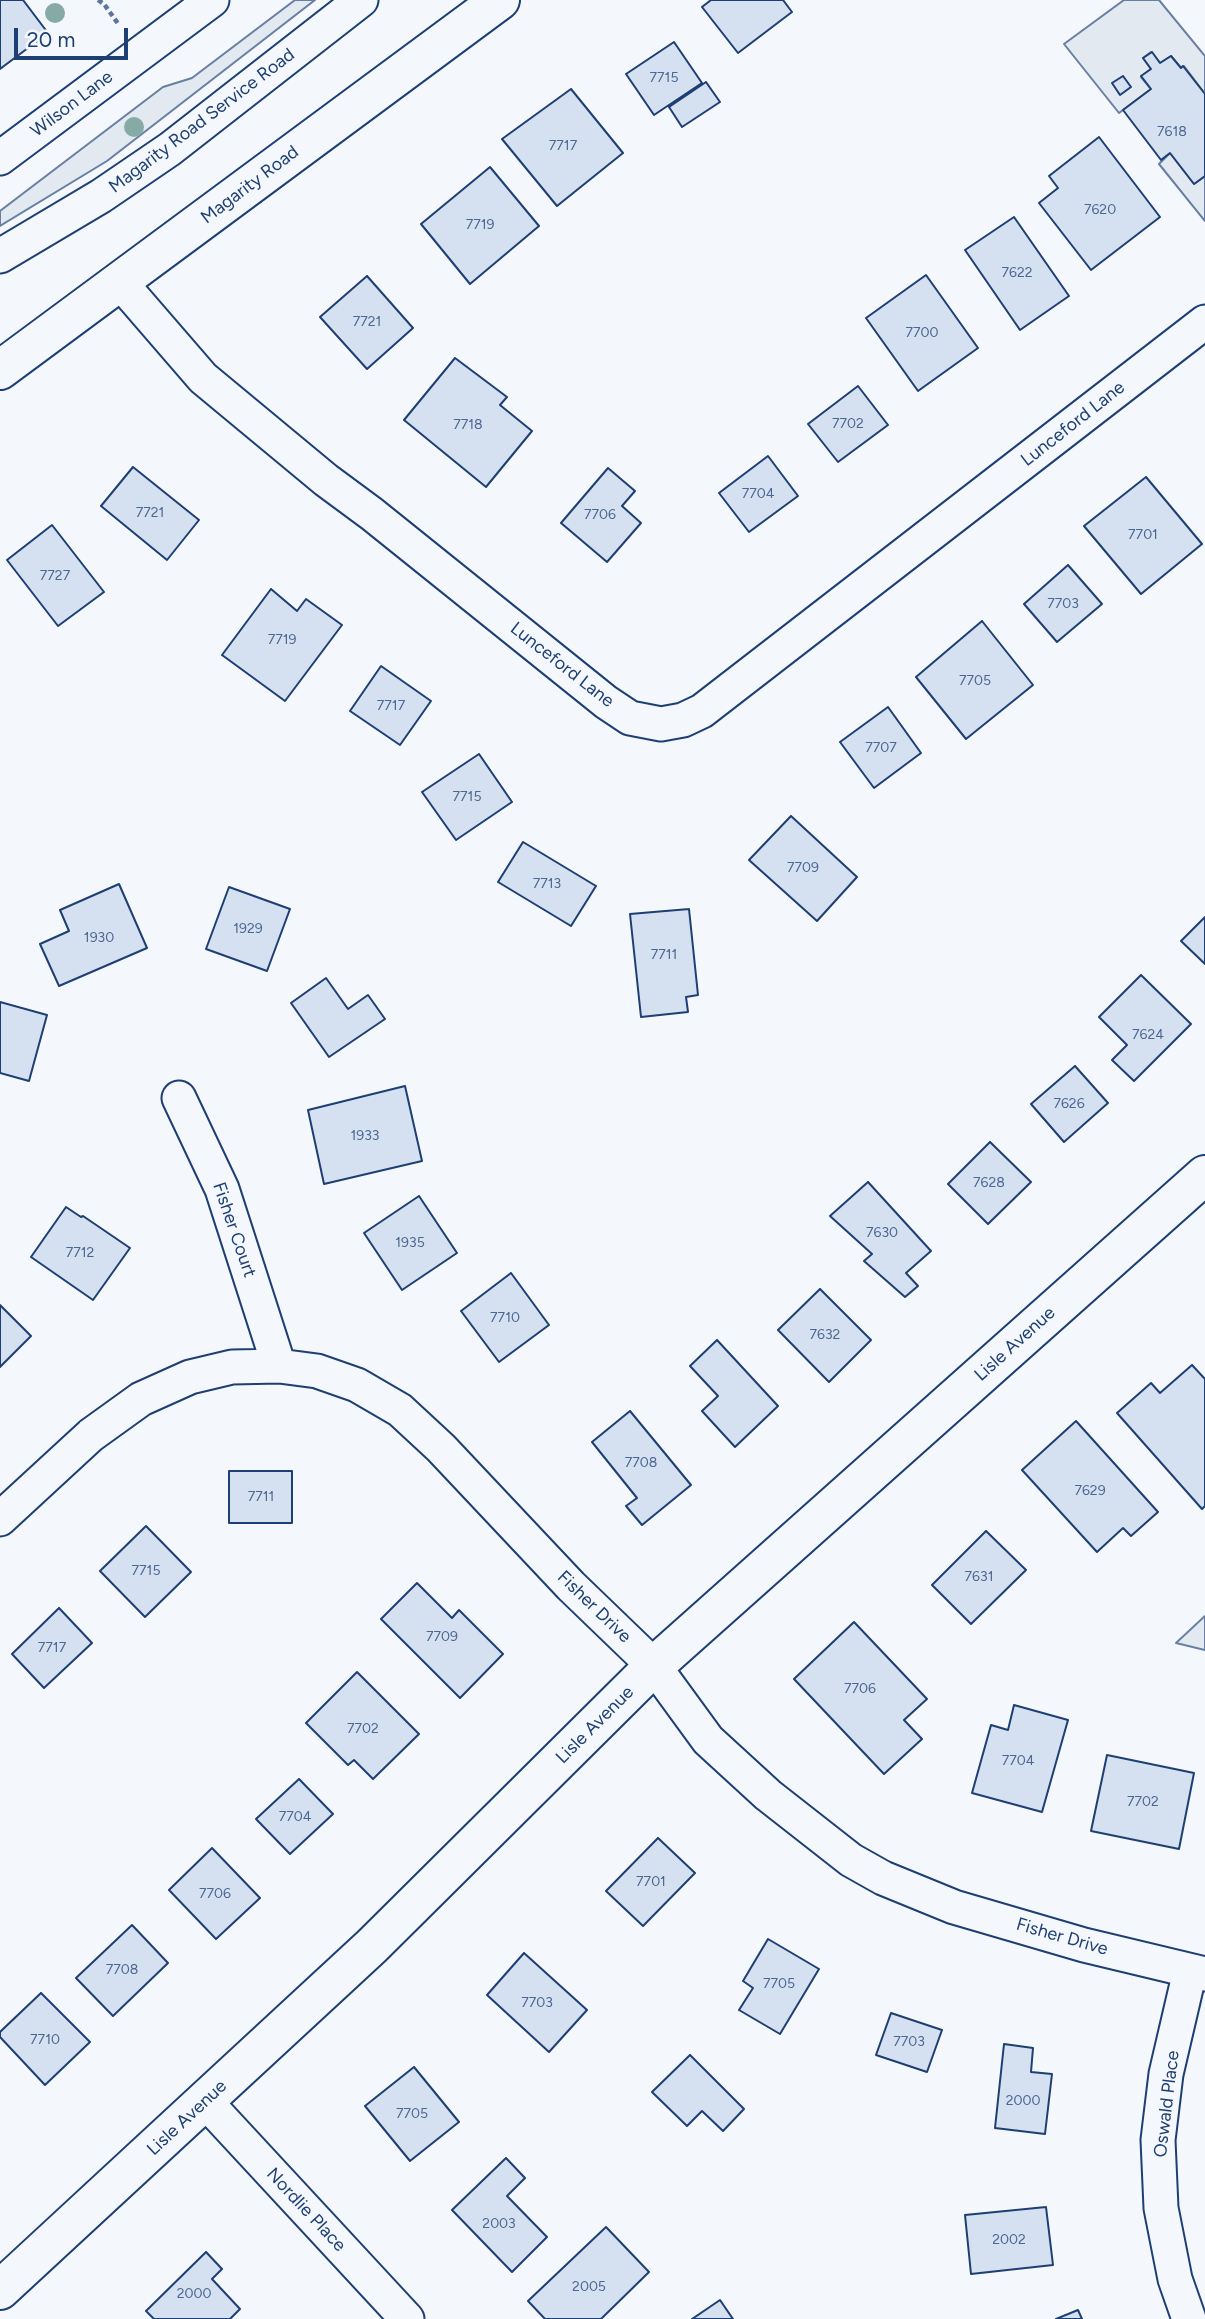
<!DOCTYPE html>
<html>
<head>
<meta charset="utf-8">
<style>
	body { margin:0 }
	#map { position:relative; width:1205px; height:2319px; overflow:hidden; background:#f4f7fb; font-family:Figtree,sans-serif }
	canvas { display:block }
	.scale { position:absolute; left:14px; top:28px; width:114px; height:32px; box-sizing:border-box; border:4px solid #1d3f73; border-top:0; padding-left:9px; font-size:21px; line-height:24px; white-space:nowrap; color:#1d3f73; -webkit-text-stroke:5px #f4f7fb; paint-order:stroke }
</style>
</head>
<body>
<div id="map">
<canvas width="1205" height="2319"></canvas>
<div class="scale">20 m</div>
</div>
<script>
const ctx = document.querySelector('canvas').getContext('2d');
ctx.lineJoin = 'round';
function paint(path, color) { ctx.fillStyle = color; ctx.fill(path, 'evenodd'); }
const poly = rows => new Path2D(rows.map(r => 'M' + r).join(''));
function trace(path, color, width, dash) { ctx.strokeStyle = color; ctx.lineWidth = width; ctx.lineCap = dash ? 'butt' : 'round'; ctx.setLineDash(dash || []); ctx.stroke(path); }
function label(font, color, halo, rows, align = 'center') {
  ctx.font = font + ' Figtree,sans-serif'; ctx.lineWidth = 5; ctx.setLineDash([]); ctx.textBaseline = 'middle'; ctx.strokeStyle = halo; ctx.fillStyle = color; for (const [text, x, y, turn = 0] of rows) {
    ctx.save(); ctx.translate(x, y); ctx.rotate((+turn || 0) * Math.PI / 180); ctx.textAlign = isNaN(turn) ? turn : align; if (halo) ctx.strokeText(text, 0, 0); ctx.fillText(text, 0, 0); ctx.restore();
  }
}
const green = poly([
	[295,0,315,0,107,161,0,226,0,211,163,87,192,78,295,0],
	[1124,0,1159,0,1205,56,1205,94,1184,66,1181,68,1171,56,1160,63,1151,52,1143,58,1151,69,1141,77,1151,89,1119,113,1064,44,1124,0],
	[1170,153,1194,184,1205,176,1205,221,1159,164,1170,153],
	[1205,1616,1205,1650,1176,1643,1205,1616]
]);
paint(green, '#e3e9f0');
trace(green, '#687fa3', 2);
const building = poly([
	[0,0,23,0,48,33,0,69,0,0],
	[711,0,783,0,792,12,738,53,702,7,711,0],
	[674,42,702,83,654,115,626,74,674,42],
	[1152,52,1160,63,1171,56,1181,68,1183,66,1205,94,1205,176,1194,184,1170,153,1161,160,1123,110,1151,89,1141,76,1151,69,1143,58,1152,52],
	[1123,76,1131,87,1120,95,1112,83,1123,76],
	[706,82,720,102,682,127,669,107,706,82],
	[571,89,623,153,557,206,502,139,571,89],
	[1099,137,1160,217,1091,270,1039,203,1058,188,1049,176,1099,137],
	[490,167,539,226,470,284,421,224,490,167],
	[1014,217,1069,296,1020,330,965,250,1014,217],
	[926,275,978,348,918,391,866,318,926,275],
	[367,276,413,328,367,369,320,317,367,276],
	[455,358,507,397,500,405,532,431,486,487,404,420,455,358],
	[858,386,888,425,838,462,808,424,858,386],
	[768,456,798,496,749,532,719,493,768,456],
	[133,467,199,520,167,560,101,506,133,467],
	[608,468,635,491,622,506,641,523,607,562,561,523,608,468],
	[1146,477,1202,544,1141,594,1084,526,1146,477],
	[52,525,104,592,58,626,7,560,52,525],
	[1068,565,1102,604,1057,642,1024,604,1068,565],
	[271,589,297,611,306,599,342,625,285,701,222,655,271,589],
	[982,621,1033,685,966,739,916,677,982,621],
	[381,666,431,701,400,745,350,711,381,666],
	[888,707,921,753,874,788,840,742,888,707],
	[479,754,512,802,456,840,422,792,479,754],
	[791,816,857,877,817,921,749,860,791,816],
	[523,842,596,886,571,926,498,882,523,842],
	[119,884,147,948,59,986,40,944,69,931,60,910,119,884],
	[229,887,290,909,267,971,206,949,229,887],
	[689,909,698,995,686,997,688,1012,641,1017,630,914,689,909],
	[1205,917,1205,964,1181,941,1205,917],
	[1141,975,1191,1024,1134,1081,1112,1060,1127,1045,1099,1017,1141,975],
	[326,978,348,1009,368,995,385,1019,329,1057,291,1003,326,978],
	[0,1002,47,1015,29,1081,0,1073,0,1002],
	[1075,1066,1108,1103,1064,1142,1031,1104,1075,1066],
	[405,1086,422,1161,324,1184,308,1110,405,1086],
	[990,1142,1031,1182,988,1224,948,1184,990,1142],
	[868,1182,931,1251,906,1273,918,1286,905,1297,864,1261,872,1254,830,1216,868,1182],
	[419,1196,457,1253,402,1290,364,1233,419,1196],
	[66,1207,81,1217,83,1216,130,1248,93,1300,31,1257,66,1207],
	[511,1273,549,1325,499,1362,461,1311,511,1273],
	[820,1289,871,1340,829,1382,778,1330,820,1289],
	[0,1305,31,1336,0,1367,0,1305],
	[717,1340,778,1406,735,1447,702,1411,718,1396,690,1366,717,1340],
	[1192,1365,1205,1379,1205,1506,1202,1509,1117,1413,1151,1383,1160,1393,1192,1365],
	[630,1411,691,1485,642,1525,626,1506,637,1498,592,1442,630,1411],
	[1076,1421,1158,1512,1131,1536,1123,1528,1097,1552,1022,1470,1076,1421],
	[229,1471,292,1471,292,1523,229,1523,229,1471],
	[146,1526,191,1572,145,1617,100,1571,146,1526],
	[986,1531,1026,1570,971,1624,932,1585,986,1531],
	[417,1583,452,1618,459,1610,503,1654,460,1698,381,1619,417,1583],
	[59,1608,92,1643,44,1688,12,1654,59,1608],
	[854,1622,927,1699,904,1720,922,1739,884,1774,794,1679,854,1622],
	[357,1672,419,1734,373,1779,354,1760,348,1765,306,1723,357,1672],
	[1014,1705,1068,1720,1042,1812,972,1793,991,1725,1008,1730,1014,1705],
	[1107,1755,1194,1773,1179,1849,1091,1831,1107,1755],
	[299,1779,333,1814,290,1854,256,1819,299,1779],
	[658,1838,695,1873,643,1926,606,1891,658,1838],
	[212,1848,260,1898,216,1939,169,1890,212,1848],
	[132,1925,168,1963,113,2016,76,1978,132,1925],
	[768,1939,819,1969,780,2034,739,2010,753,1988,743,1981,768,1939],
	[524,1953,587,2010,549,2052,487,1995,524,1953],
	[41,1993,90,2042,45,2085,0,2037,0,2032,41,1993],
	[891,2013,942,2030,927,2072,876,2055,891,2013],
	[1004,2044,1033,2048,1031,2072,1052,2074,1045,2134,995,2128,1004,2044],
	[690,2055,744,2109,723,2131,702,2111,687,2126,652,2092,690,2055],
	[414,2067,459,2122,410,2161,365,2106,414,2067],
	[506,2158,525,2178,507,2196,547,2237,512,2272,452,2210,506,2158],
	[1046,2207,1053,2265,971,2274,965,2215,1046,2207],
	[606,2227,649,2272,601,2319,545,2319,528,2301,606,2227],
	[206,2252,222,2269,212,2279,240,2309,230,2319,154,2319,146,2311,206,2252],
	[720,2300,733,2319,692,2319,720,2300],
	[1078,2310,1082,2319,1056,2319,1078,2310]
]);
paint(building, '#d5e0f0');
trace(building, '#1d3f73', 2);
const street = poly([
	[0,158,212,0],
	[0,256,101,196,170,149,361,0],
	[120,282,203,378,326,480,372,514,606,702,630,718,661,724,683,720,702,711,1205,322],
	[179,1098,222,1189,279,1366],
	[0,1519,91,1435,141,1399,190,1377,232,1367,279,1366,317,1371,357,1385,400,1410,441,1448,571,1586,654,1666,708,1740,768,1795,851,1860,883,1878,954,1907,1084,1945,1205,1974],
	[205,2101,407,2319],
	[1189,2319,1175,2279,1161,2208,1158,2140,1166,2074,1190,1971]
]);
const secondary = poly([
	[0,370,500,0],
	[0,2290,372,1946,654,1666,1205,1175]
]);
trace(street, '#1d3f73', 37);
trace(secondary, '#1d3f73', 42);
trace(poly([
	[98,0,104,4,119,25]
]), '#5e769c', 4.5, [5, 3.5]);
trace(street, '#f4f7fb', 33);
trace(secondary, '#f4f7fb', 38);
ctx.fillStyle = '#86aba6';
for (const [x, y] of [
	[55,13],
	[134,127]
]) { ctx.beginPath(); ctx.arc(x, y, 10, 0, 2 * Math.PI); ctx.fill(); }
label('14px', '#4b6792', null, [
	["7715",664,78],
	["7618",1172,132],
	["7717",563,146],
	["7620",1100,210],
	["7719",480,225],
	["7622",1017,273],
	["7721",367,322],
	["7700",922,333],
	["7702",848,424],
	["7718",468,425],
	["7704",758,494],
	["7721",150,513],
	["7706",600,515],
	["7701",1143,535],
	["7727",55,576],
	["7703",1063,604],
	["7719",282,640],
	["7705",975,681],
	["7717",391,706],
	["7707",881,748],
	["7715",467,797],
	["7709",803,868],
	["7713",547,884],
	["1929",248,929],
	["1930",99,938],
	["7711",664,955],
	["7624",1148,1035],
	["7626",1069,1104],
	["1933",365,1136],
	["7628",989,1183],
	["7630",882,1233],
	["1935",410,1243],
	["7712",80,1253],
	["7710",505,1318],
	["7632",825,1335],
	["7708",641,1463],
	["7629",1090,1491],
	["7711",261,1497],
	["7715",146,1571],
	["7631",979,1577],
	["7709",442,1637],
	["7717",52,1648],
	["7706",860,1689],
	["7702",363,1729],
	["7704",1018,1761],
	["7702",1143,1802],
	["7704",295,1817],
	["7701",651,1882],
	["7706",215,1894],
	["7708",122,1970],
	["7705",779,1984],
	["7703",537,2003],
	["7710",45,2040],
	["7703",909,2042],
	["2000",1023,2101],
	["7705",412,2114],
	["2003",499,2224],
	["2002",1009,2240],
	["2005",589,2287],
	["2000",194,2294]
]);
label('18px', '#1d3f73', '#f4f7fb', [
	["Wilson Lane",72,104,-37],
	["Magarity Road Service Road",202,121,-37],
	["Magarity Road",250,185,-37],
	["Lunceford Lane",1073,424,-38],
	["Lunceford Lane",562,665,38],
	["Fisher Court",234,1230,71],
	["Lisle Avenue",1015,1344,-42],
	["Fisher Drive",594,1607,44],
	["Lisle Avenue",595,1725,-45],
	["Fisher Drive",1062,1937,16],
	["Oswald Place",1167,2104,-83],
	["Lisle Avenue",187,2118,-43],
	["Nordlie Place",306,2210,47]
]);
</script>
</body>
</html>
